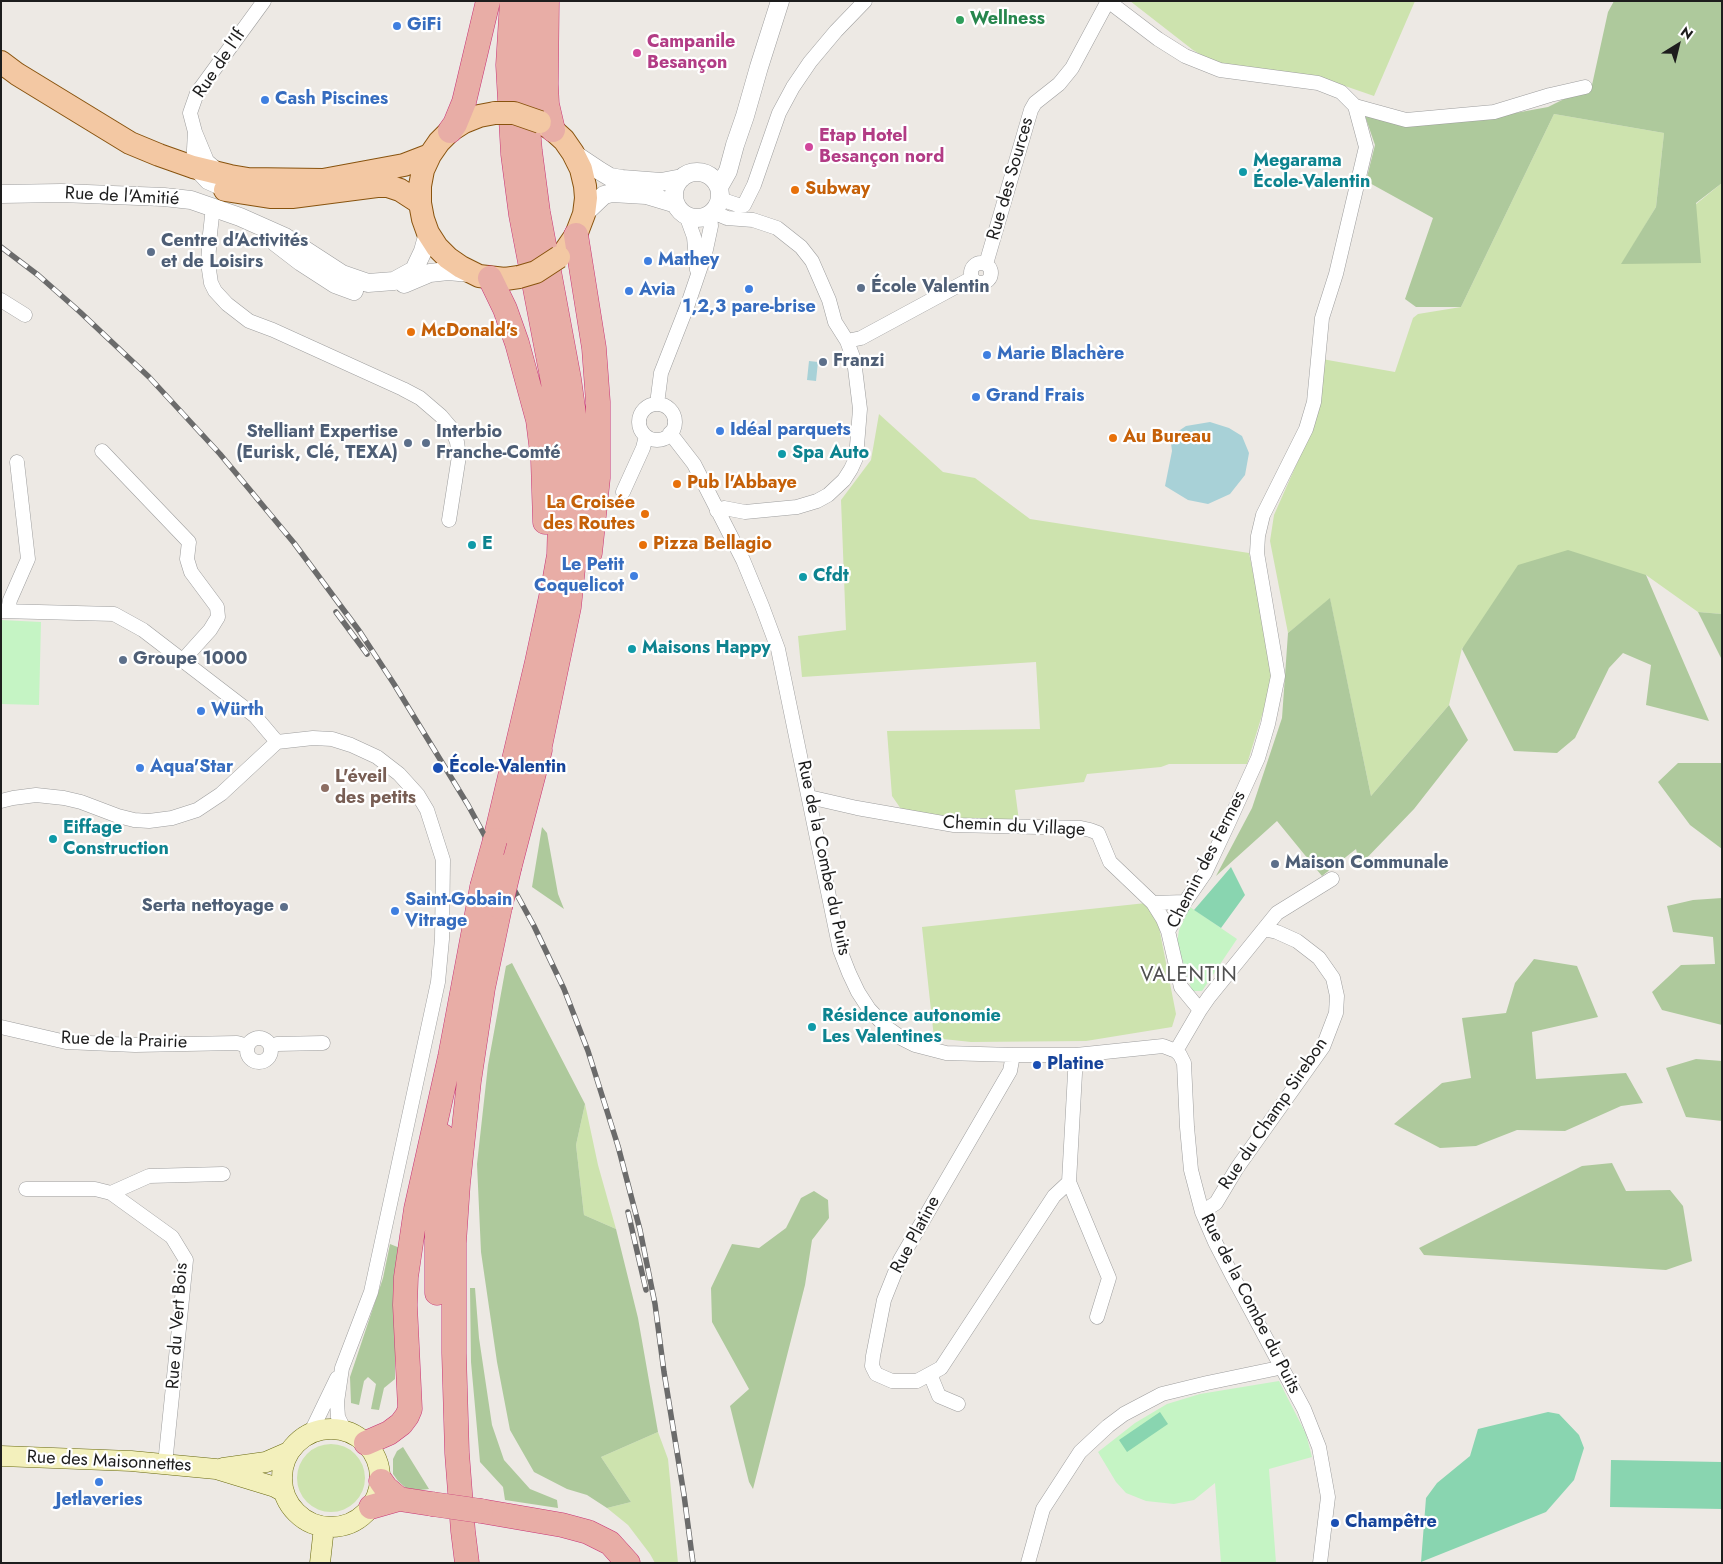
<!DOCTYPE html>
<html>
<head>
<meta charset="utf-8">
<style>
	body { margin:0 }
	#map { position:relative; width:1723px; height:1564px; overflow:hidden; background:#ede9e4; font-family:Jost,sans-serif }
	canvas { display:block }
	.frame { position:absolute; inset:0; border:2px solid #1d1d1d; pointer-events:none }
	.north { position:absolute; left:1653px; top:20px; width:50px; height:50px; -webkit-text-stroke:4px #fff; paint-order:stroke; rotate:36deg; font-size:14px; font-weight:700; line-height:20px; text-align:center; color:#1d1d1d }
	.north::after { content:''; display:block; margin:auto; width:18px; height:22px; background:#1d1d1d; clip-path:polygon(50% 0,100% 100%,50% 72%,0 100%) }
</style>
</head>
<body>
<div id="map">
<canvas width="1723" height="1564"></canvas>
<div class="frame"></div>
<div class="north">N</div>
</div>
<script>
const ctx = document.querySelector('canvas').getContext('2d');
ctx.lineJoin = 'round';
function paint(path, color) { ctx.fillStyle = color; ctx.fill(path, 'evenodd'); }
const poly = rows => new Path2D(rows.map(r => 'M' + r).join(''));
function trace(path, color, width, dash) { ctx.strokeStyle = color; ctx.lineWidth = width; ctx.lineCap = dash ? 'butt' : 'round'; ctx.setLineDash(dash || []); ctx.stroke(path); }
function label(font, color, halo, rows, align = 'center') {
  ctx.font = font + ' Jost,sans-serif'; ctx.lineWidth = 4.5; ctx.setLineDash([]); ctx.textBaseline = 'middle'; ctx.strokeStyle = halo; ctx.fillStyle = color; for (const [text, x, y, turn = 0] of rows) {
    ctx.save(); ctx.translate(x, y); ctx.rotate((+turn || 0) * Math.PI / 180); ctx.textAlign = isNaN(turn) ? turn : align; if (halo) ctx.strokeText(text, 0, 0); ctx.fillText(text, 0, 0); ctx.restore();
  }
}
paint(poly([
	[1130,1,1415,1,1374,96,1319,77,1218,65,1193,50],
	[1554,114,1664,133,1656,207,1622,264,1722,183,1722,614,1698,612,1646,575,1462,648,1449,705,1371,796,1330,599,1288,633,1270,541,1274,515,1309,436,1322,359,1395,372,1413,318,1418,314,1461,307],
	[879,414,943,472,975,478,1030,519,1249,553,1274,676,1247,764,1169,764,1161,767,1087,774,1084,782,1015,790,1019,821,927,816,901,809,892,796,887,731,1040,729,1036,662,802,677,798,636,846,630,841,500,871,460],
	[1146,903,1158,922,1176,1014,1172,1027,1086,1041,971,1042,934,1038,922,927],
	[585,1104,598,1165,616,1229,584,1215,576,1145],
	[658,1432,668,1459,678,1563,655,1563,650,1554,628,1525,607,1508,631,1502,601,1457],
	'297 1478a34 34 0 1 1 68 0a34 34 0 1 1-68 0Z'
]), '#cde3ae');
paint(poly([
	[1614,1,1722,1,1722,183,1696,203,1701,263,1621,264,1656,207,1664,133,1554,114,1461,307,1416,307,1405,299,1433,218,1366,181,1375,145,1364,113,1477,120,1548,107,1592,85,1608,12],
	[1568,550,1646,575,1709,721,1646,705,1651,665,1623,653,1609,668,1575,738,1557,753,1514,751,1462,649,1518,565],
	[1330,598,1371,796,1449,705,1468,740,1414,809,1360,865,1356,849,1322,876,1277,821,1216,876,1252,808,1282,718,1288,633],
	[1698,612,1722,614,1722,660],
	[1678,763,1722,763,1722,849,1690,825,1658,782],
	[542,827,547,833,558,894,564,909,532,887],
	[1722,898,1722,1025,1662,1010,1652,992,1681,965,1715,964,1713,937,1673,932,1667,906,1693,900],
	[1534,959,1577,966,1598,1017,1532,1032,1536,1079,1626,1073,1643,1103,1621,1106,1565,1131,1517,1130,1476,1146,1440,1148,1394,1124,1442,1083,1471,1078,1462,1018,1506,1013,1515,983],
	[512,963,585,1104,576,1145,584,1215,616,1229,638,1318,658,1432,601,1457,631,1502,607,1508,587,1495,567,1489,534,1472,510,1430,497,1362,481,1252,477,1164,488,1065,506,966],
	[1696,1059,1722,1061,1722,1121,1686,1117,1666,1068],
	[1612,1163,1626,1191,1670,1190,1683,1206,1692,1261,1666,1270,1424,1255,1419,1248,1582,1166],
	[814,1191,828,1200,829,1218,812,1240,805,1285,753,1489,749,1482,730,1406,749,1389,712,1322,711,1288,732,1244,759,1248,786,1228,801,1198],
	[390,1244,400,1248,395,1309,395,1379,384,1388,379,1410,371,1409,376,1384,368,1377,364,1381,359,1405,351,1403,350,1377,383,1278],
	[470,1288,475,1288,479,1338,492,1425,504,1460,530,1489,557,1500,558,1508,505,1500,503,1487,480,1462,471,1362],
	[403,1447,429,1489,420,1490,407,1489,398,1481,393,1474,393,1459,397,1451]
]), '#aec99c');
paint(poly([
	[1,620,41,622,39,705,1,704],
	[1190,907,1237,939,1202,991,1192,991,1177,943,1179,930],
	[1279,1381,1306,1434,1312,1457,1269,1469,1276,1563,1221,1563,1215,1483,1194,1500,1174,1504,1146,1501,1126,1493,1116,1482,1098,1452,1135,1423,1167,1404,1200,1394]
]), '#c5f4c4');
paint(poly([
	[1231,867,1245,895,1221,928,1194,910],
	[1160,1412,1168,1424,1127,1452,1119,1440],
	[1548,1412,1559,1414,1579,1435,1584,1448,1574,1480,1546,1512,1421,1562,1426,1498,1437,1483,1470,1456,1478,1429],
	[1611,1460,1722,1462,1722,1509,1610,1507]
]), '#89d5b0');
paint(poly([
	[809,361,818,362,816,381,807,380],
	[1210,422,1229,428,1242,436,1249,453,1245,475,1230,494,1208,504,1188,500,1165,486,1172,451,1171,443,1174,434,1186,426]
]), '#a8d1d7');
const minor = poly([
	[1355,106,1406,120,1494,112,1550,95,1585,87],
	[195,132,190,113,197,93,264,1],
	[220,172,207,161,195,132,193,167,207,182,225,190],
	[720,199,738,205,744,205,754,185,779,113,793,87,810,62,836,31,865,1],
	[213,207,210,234,208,263,211,283,215,291,227,304,249,321,273,330,403,389,420,398,441,416,452,429,457,442,459,456,449,520],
	[713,212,727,218,753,220,777,228,801,247,812,261,829,300,835,322,847,341,854,360,860,409,856,458,851,469,844,480,828,495,817,501,797,507,745,512,724,508,717,511],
	[686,215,694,237,697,270],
	'971 273a10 10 0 1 1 20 0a10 10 0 1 1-20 0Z',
	[986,264,1031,110,1035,103,1059,84,1072,68,1108,1,1158,39,1185,56,1220,70,1318,83,1341,92,1355,106,1366,147,1336,274,1322,318,1314,402,1306,429,1263,515,1258,536,1257,553,1278,676,1268,724,1258,758,1228,824,1205,873,1185,902,1168,931],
	[1,300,25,315],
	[847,341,861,338,972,278],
	[657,404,661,373,688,304,705,254,711,226,710,214],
	'639 422a18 18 0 1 1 36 0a18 18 0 1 1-36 0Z',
	[670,433,694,464,743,560,762,606,778,649,840,950,849,973,858,992,869,1009,886,1027,903,1039,915,1045,946,1053,1013,1055,1076,1055,1163,1046,1176,1051,1180,1055,1184,1063,1187,1127,1191,1170,1202,1212,1215,1242,1232,1275,1304,1409,1319,1447,1328,1497,1320,1563],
	[102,451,189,542,187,559,191,572,217,607,218,617,210,630,183,660],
	[623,492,643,448,646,436],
	[1,611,114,614,143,630,255,716,277,742],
	[8,611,10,600,28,559,17,462],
	[809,797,857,808,954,825,1081,828,1090,830,1098,833,1110,862,1153,903,1163,919,1168,931,1181,987,1200,1010],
	[1,801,13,798,36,795,64,798,81,802,118,816,134,820,149,821,172,818,197,810,221,794,277,742,313,738,332,739,351,745,377,757,399,774,418,795,427,810,443,860,442,939,438,982,371,1292,342,1368,337,1402,338,1417,345,1431],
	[1153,903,1185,902],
	[1,1027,66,1042,135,1045,237,1043,248,1046],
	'247 1050a12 12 0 1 1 24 0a12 12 0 1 1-24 0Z',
	[271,1047,277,1044,323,1043],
	[1176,1051,1200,1010,1209,997,1277,913,1332,879],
	[1013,1055,1010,1071,900,1260,884,1300,873,1356,872,1366,876,1374,892,1381,917,1381,941,1368,1054,1196,1069,1182],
	[1076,1055,1069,1182,1109,1278,1097,1317],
	[26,1189,95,1189,111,1193,172,1237,186,1260,165,1464],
	[111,1193,149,1176,223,1174],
	[1202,1212,1216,1203,1237,1168,1323,1047,1336,1013,1337,996,1333,978,1319,958,1297,941,1277,932,1264,929],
	[930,1374,939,1396,958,1404],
	[310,1434,337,1378],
	[1028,1563,1043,1509,1080,1452,1108,1426,1124,1414,1162,1394,1207,1383,1274,1369,1282,1366]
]);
const tertiary = poly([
	[573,153,600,171,610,177,622,179,661,182,682,178],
	'674 195a23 23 0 1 1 46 0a23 23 0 1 1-46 0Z',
	[719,187,728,171,735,145,745,116,759,67,780,1],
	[1,194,61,193,164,197,191,200,240,217,285,237,342,274,368,283,394,281,414,270,423,251,428,233],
	[584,214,604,195,612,193,646,195,676,204],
	[275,242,301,262,335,284,354,291],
	[404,284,430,273,448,271,470,273]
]);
const secondary = poly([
	'282 1478a49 49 0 1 1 98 0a49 49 0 1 1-98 0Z',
	[1,1456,131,1461,216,1469,275,1487,284,1492],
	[223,1468,266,1462,289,1452],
	[320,1563,324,1527]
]);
const primary = poly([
	[1,62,17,74,130,143,159,155,193,167,230,176,248,179,323,180,404,165,430,155],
	[495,113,479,116,464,122,450,131,439,142,430,155,423,170,420,186,420,203,423,219,428,233,437,247,448,258,461,267,479,276,505,279,519,277],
	[540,122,553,130,564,140,573,153,581,169,585,186,586,198,584,214,576,235,565,251],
	[225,190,270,197,292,197,377,186,388,186,400,190,420,203]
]);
const trunk = poly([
	[530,1,525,65,525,94,530,151,538,212,569,379,576,429,578,480,577,530,569,607,536,765],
	[547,1,546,84,547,104,553,130],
	[450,131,455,124,464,102,488,1],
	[576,235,594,348,598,402,598,478,590,553],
	[490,278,505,309,517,343,538,420,543,460,545,522],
	[495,840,537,662,554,583,559,555,561,480,559,431,553,382,521,215,513,154,508,65,512,1],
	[510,865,540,750],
	[437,1293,437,1232,443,1136],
	[366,1443,389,1433,401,1424,407,1416,410,1409,405,1305,406,1277,416,1209,450,1057,482,887],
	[381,1481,386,1488,399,1499],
	[371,1507,399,1499,432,1504],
	[481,1511,562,1525,588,1532,610,1543,628,1563],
	[467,1563,463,1531,457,1453,454,1353,454,1243,458,1184,469,1081,483,988,500,907]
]);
trace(minor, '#9e9e9e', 15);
trace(tertiary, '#9e9e9e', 19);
trace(secondary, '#68690f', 21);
trace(primary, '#88530e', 24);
trace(trunk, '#c83476', 25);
trace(minor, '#fff', 14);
trace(tertiary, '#fff', 18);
trace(secondary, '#f3f0bc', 20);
trace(primary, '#f3c8a3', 22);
trace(trunk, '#e8ada6', 24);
const rail = poly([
	[1,247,38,275,80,312,149,377,220,454,294,543,360,632,394,684,468,805,534,926,564,989,588,1051,618,1146,640,1230,655,1304,664,1372,684,1495,693,1563],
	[336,612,367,654],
	[628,1212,646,1290]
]);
trace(rail, '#6b6b6b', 5.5);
trace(rail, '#fff', 4, [11]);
const primaryBridge = poly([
	[495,113,514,113,540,122],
	[519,277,536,272,559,257]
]);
const trunkBridge = poly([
	[482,887,495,840],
	[500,907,510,865],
	[432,1504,481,1511]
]);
trace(primaryBridge, '#88530e', 24, []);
trace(trunkBridge, '#c83476', 25, []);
trace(primaryBridge, '#f3c8a3', 22);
trace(trunkBridge, '#e8ada6', 24);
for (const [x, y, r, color] of [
	[960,20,5,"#2e9e5b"],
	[397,26,5,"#3f7fe0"],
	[637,53,5,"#d1479c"],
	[265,100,5,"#3f7fe0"],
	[809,147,5,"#d1479c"],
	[1243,172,5,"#0f9aa8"],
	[795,190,5,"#e8710a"],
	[151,252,5,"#5c6f8a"],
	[648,261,5,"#3f7fe0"],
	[861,288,5,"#5c6f8a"],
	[749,289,5,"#3f7fe0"],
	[629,291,5,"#3f7fe0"],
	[411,332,5,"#e8710a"],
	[987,355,5,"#3f7fe0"],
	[823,362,5,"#5c6f8a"],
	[976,397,5,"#3f7fe0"],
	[720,431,5,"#3f7fe0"],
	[1113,438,5,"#e8710a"],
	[408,443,5,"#5c6f8a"],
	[426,443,5,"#5c6f8a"],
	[782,454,5,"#0f9aa8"],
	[677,484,5,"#e8710a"],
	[645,514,5,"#e8710a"],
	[472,545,5,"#0f9aa8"],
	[643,545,5,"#e8710a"],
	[634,576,5,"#3f7fe0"],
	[803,577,5,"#0f9aa8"],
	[632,649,5,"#0f9aa8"],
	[123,660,5,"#5c6f8a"],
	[201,711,5,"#3f7fe0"],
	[140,768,5,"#3f7fe0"],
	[438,768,6,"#1a4fb4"],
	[325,788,5,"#8d6e63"],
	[53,839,5,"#0f9aa8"],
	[1275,864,5,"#5c6f8a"],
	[284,907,5,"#5c6f8a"],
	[395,911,5,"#3f7fe0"],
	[812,1027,5,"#0f9aa8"],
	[1037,1065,5,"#1a4fb4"],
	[99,1482,5,"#3f7fe0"],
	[1335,1523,5,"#1a4fb4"]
]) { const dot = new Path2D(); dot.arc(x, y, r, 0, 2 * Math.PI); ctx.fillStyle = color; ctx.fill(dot); trace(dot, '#fff', 2); }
label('bold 18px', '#27864d', '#fff', [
	["Wellness",970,20]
], 'left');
label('bold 18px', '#366cbe', '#fff', [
	["GiFi",407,26],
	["Cash Piscines",275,100],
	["Mathey",658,261],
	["Avia",639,291],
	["1,2,3 pare-brise",749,308,"center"],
	["Marie Blachère",997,355],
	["Grand Frais",986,397],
	["Idéal parquets",730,431],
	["Le Petit",624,566,"right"],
	["Coquelicot",624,587,"right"],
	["Würth",211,711],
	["Aqua'Star",150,768],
	["Saint-Gobain",405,901],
	["Vitrage",405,922],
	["Jetlaveries",99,1501,"center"]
], 'left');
label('bold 18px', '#b23c85', '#fff', [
	["Campanile",647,43],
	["Besançon",647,64],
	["Etap Hotel",819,137],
	["Besançon nord",819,158]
], 'left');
label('18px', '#1d1d1d', '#fff', [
	["Rue de l'If",220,64,-56],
	["Rue des Sources",1011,179,-74],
	["Rue de l'Amitié",122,197,3],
	["Chemin du Village",1014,827,3],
	["Rue de la Combe du Puits",823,858,78],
	["Chemin des Fermes",1207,860,-63],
	["Rue de la Prairie",124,1041,2],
	["Rue du Champ Sirebon",1274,1114,-56],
	["Rue Platine",916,1235,-62],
	["Rue de la Combe du Puits",1250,1304,63],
	["Rue du Vert Bois",178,1326,-86],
	["Rue des Maisonnettes",109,1462,3]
]);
label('bold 18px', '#0d838f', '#fff', [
	["Megarama",1253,162],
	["École-Valentin",1253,183],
	["Spa Auto",792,454],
	["E",482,545],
	["Cfdt",813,577],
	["Maisons Happy",642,649],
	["Eiffage",63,829],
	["Construction",63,850],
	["Résidence autonomie",822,1017],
	["Les Valentines",822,1038]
], 'left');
label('bold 18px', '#c56008', '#fff', [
	["Subway",805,190],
	["McDonald's",421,332],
	["Au Bureau",1123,438],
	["Pub l'Abbaye",687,484],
	["La Croisée",635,504,"right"],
	["des Routes",635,525,"right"],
	["Pizza Bellagio",653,545]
], 'left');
label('bold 18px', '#4e5e75', '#fff', [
	["Centre d'Activités",161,242],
	["et de Loisirs",161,263],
	["École Valentin",871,288],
	["Franzi",833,362],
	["Stelliant Expertise",398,433,"right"],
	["(Eurisk, Clé, TEXA)",398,454,"right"],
	["Interbio",436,433],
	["Franche-Comté",436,454],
	["Groupe 1000",133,660],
	["Maison Communale",1285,864],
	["Serta nettoyage",274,907,"right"]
], 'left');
label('bold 18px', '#164399', '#fff', [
	["École-Valentin",449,768],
	["Platine",1047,1065],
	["Champêtre",1345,1523]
], 'left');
label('bold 18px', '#785e54', '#fff', [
	["L'éveil",335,778],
	["des petits",335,799]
], 'left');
ctx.letterSpacing = '1px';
label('20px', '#505050', '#fff', [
	["VALENTIN",1189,976]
]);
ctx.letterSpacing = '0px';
</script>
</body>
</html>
